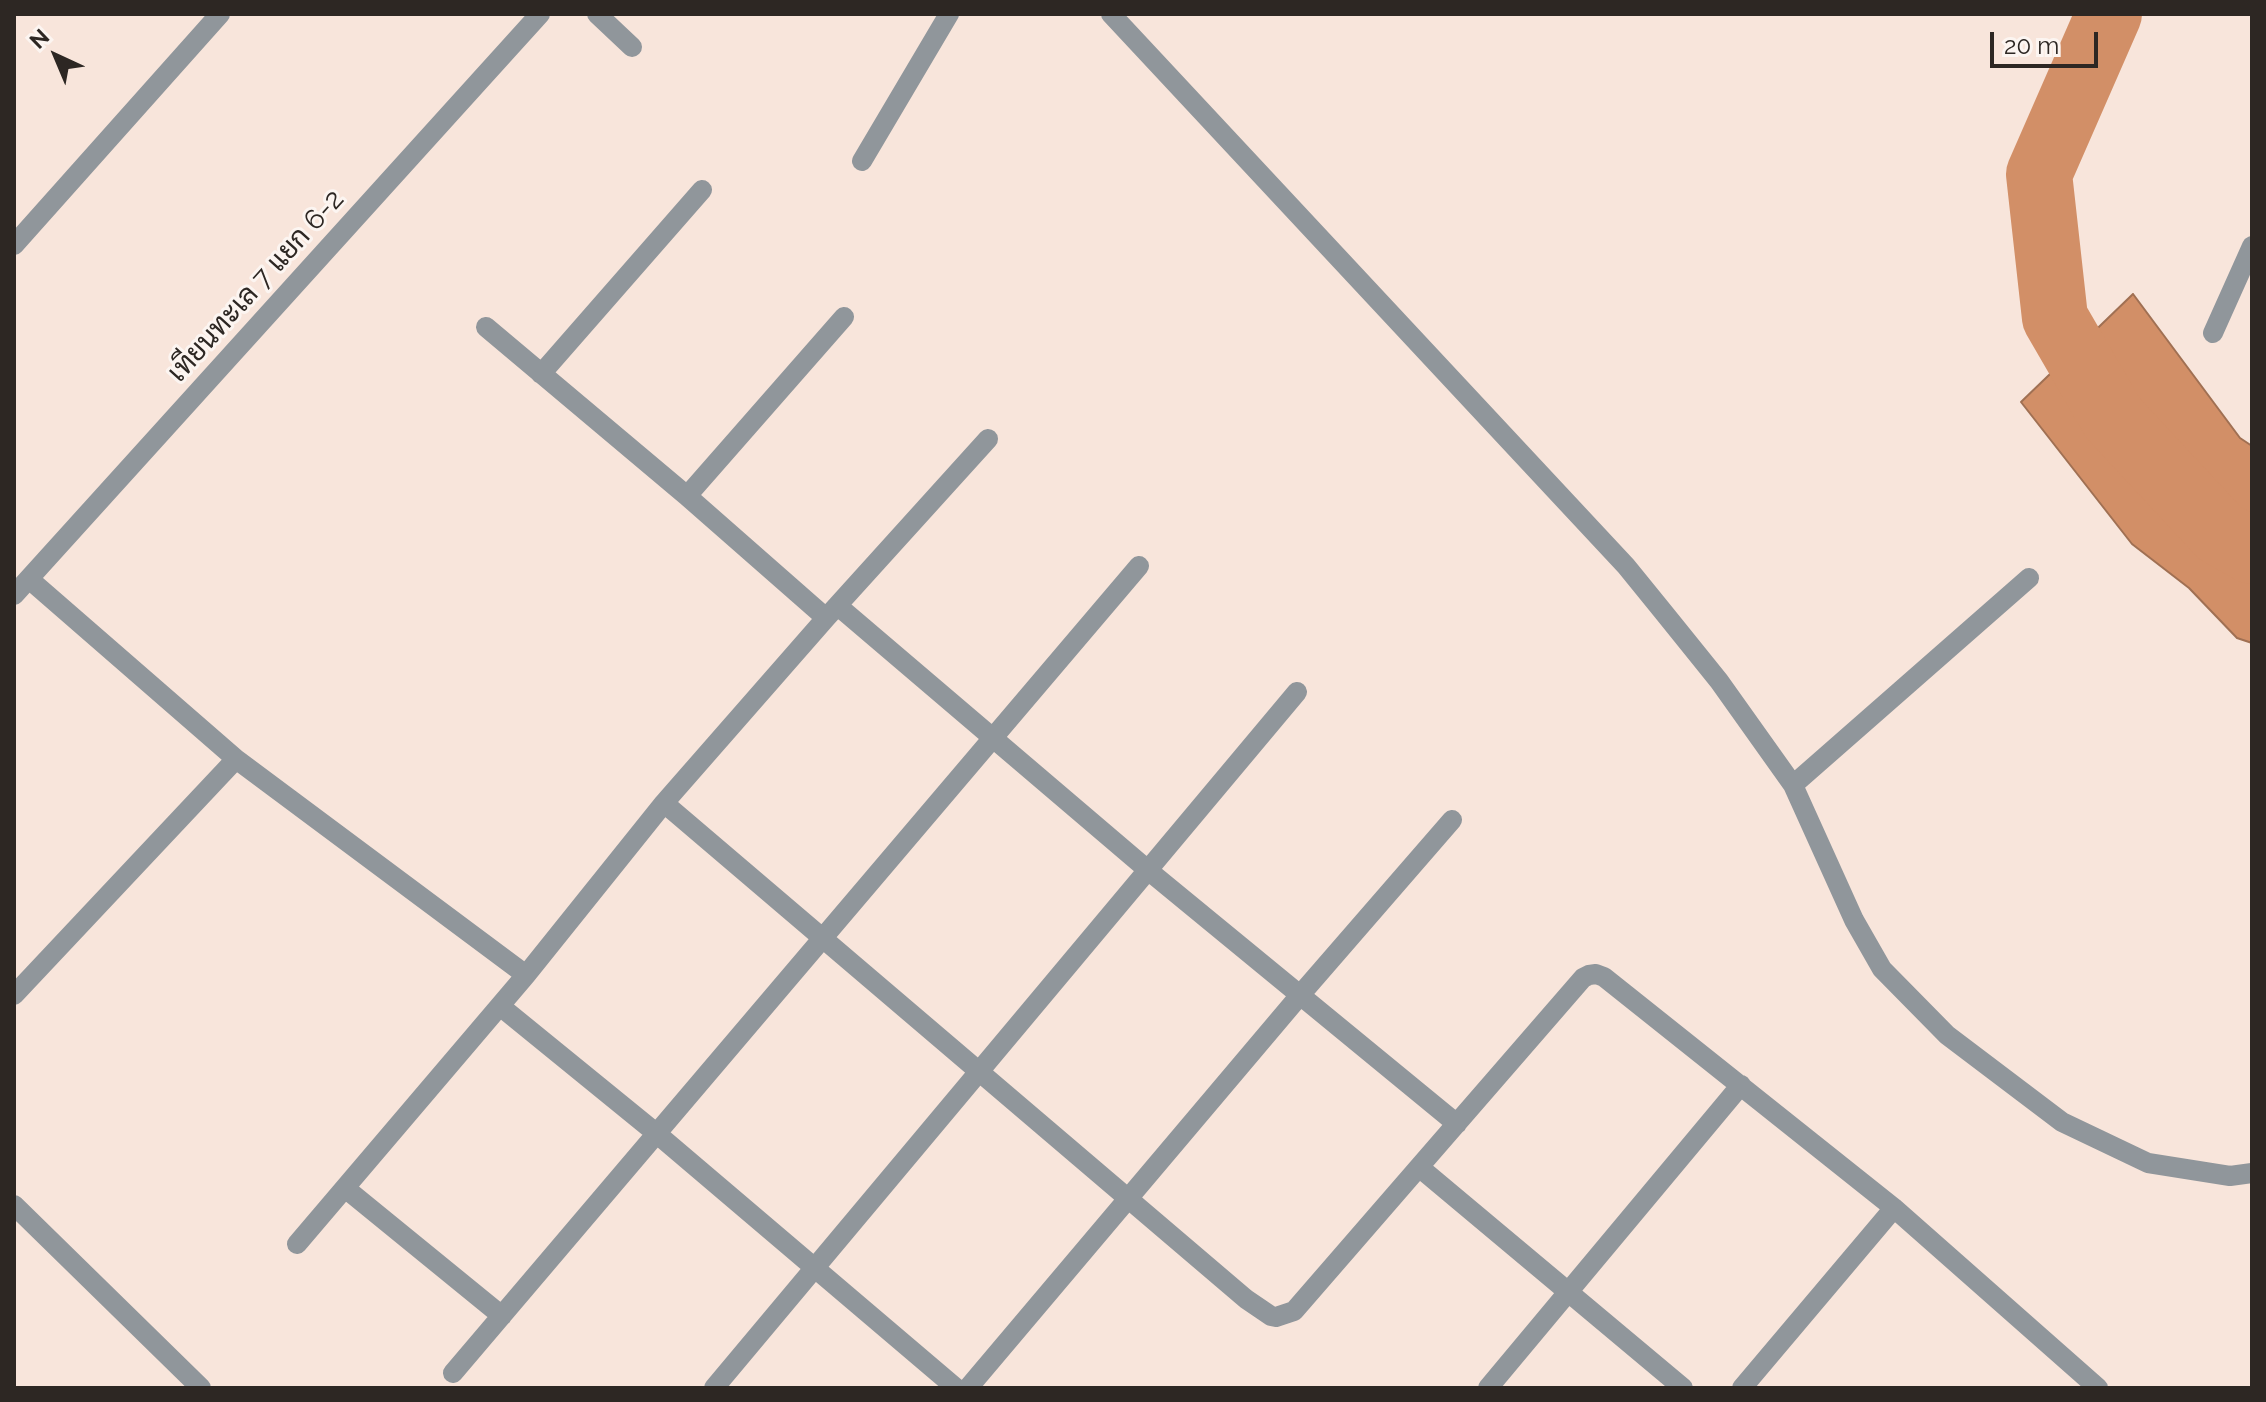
<!DOCTYPE html>
<html>
<head>
<meta charset="utf-8">
<style>
	body { margin:0 }
	#map { position:relative; width:2266px; height:1402px; overflow:hidden; background:#f8e5db; font-family:Raleway,sans-serif }
	canvas { display:block }
	.frame { position:absolute; inset:0; border:16px solid #2d2723; pointer-events:none }
	.north { position:absolute; left:16px; top:16px; width:80px; height:80px; -webkit-text-stroke:6px #fcf5f1; paint-order:stroke; rotate:316deg; font-size:22px; font-weight:700; line-height:32px; text-align:center; color:#2d2723 }
	.north::after { content:''; display:block; margin:auto; width:28px; height:36px; background:#2d2723; clip-path:polygon(50% 0,100% 100%,50% 72%,0 100%) }
	.scale { position:absolute; left:1990px; top:32px; width:108px; height:36px; box-sizing:border-box; border:4px solid #2d2723; border-top:0; padding-left:10px; font-size:24px; line-height:28px; white-space:nowrap; color:#2d2723; -webkit-text-stroke:6px #fcf5f1; paint-order:stroke }
</style>
</head>
<body>
<div id="map">
<canvas width="2266" height="1402"></canvas>
<div class="frame"></div>
<div class="north">N</div>
<div class="scale">20 m</div>
</div>
<script>
const ctx = document.querySelector('canvas').getContext('2d');
ctx.lineJoin = 'round';
function paint(path, color) { ctx.fillStyle = color; ctx.fill(path, 'evenodd'); }
const poly = rows => new Path2D(rows.map(r => 'M' + r).join(''));
function trace(path, color, width, dash) { ctx.strokeStyle = color; ctx.lineWidth = width; ctx.lineCap = dash ? 'butt' : 'round'; ctx.setLineDash(dash || []); ctx.stroke(path); }
function label(font, color, halo, rows, align = 'center') {
  ctx.font = font + ' Raleway,Sarabun,sans-serif'; ctx.lineWidth = 6; ctx.setLineDash([]); ctx.textBaseline = 'middle'; ctx.strokeStyle = halo; ctx.fillStyle = color; for (const [text, x, y, turn = 0] of rows) {
    ctx.save(); ctx.translate(x, y); ctx.rotate((+turn || 0) * Math.PI / 180); ctx.textAlign = isNaN(turn) ? turn : align; if (halo) ctx.strokeText(text, 0, 0); ctx.fillText(text, 0, 0); ctx.restore();
  }
}
const water = poly([
	[2133,294,2240,438,2252,446,2252,643,2237,638,2189,588,2132,544,2021,402,2133,294]
]);
paint(water, '#d28f67');
trace(water, '#a07053', 2);
trace(poly([
	[2109,14,2039,174,2055,318,2113,418,2220,533,2252,551]
]), '#d28f67', 66);
trace(poly([
	[597,14,632,47],
	[1111,14,1626,566,1665,614,1719,681,1793,785,1854,920,1882,969,1947,1035,2062,1122,2148,1163,2230,1176,2252,1173],
	[862,161,949,14],
	[14,245,220,14],
	[486,327,687,496,826,618],
	[2213,333,2252,246],
	[541,374,702,190],
	[687,496,844,317],
	[29,579,236,759,526,975],
	[14,595,540,14],
	[838,606,1149,871,1457,1124],
	[1793,785,2029,578],
	[664,803,826,618,988,439],
	[14,995,236,759],
	[500,1006,656,1133,956,1388],
	[1419,1167,1683,1388],
	[345,1188,502,1316],
	[14,1205,201,1388],
	[297,1244,526,975,664,803,1246,1299,1271,1316,1276,1317,1294,1311,1583,978,1589,975,1596,974,1604,977,1894,1208,2098,1388],
	[453,1373,1139,566],
	[714,1388,1297,692],
	[968,1388,1301,994,1452,820],
	[1488,1388,1741,1085],
	[1742,1388,1894,1208]
]), '#90969b', 20);
label('28px', '#2d2723', '#fcf5f1', [
	["เทียนทะเล 7 แยก 6-2",256,286,-48]
]);
</script>
</body>
</html>
